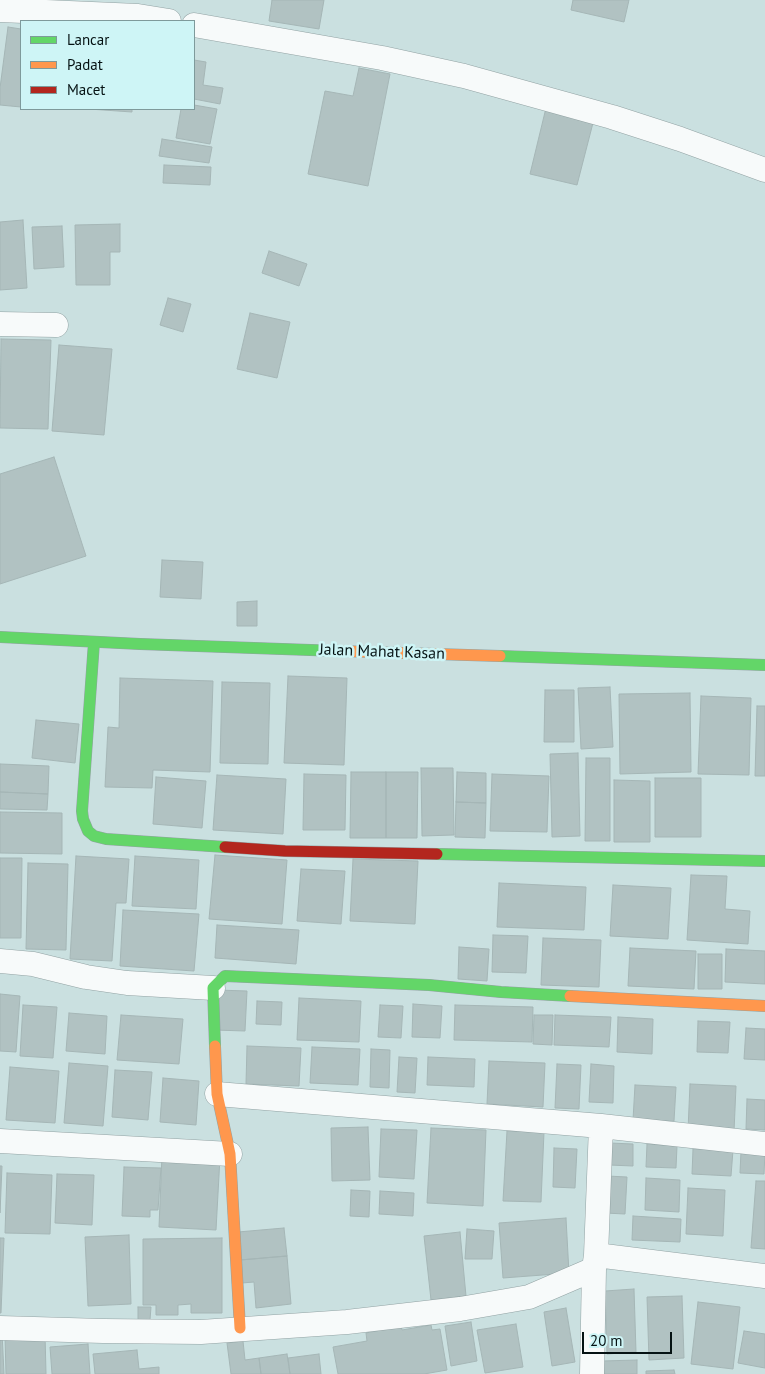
<!DOCTYPE html>
<html>
<head>
<meta charset="utf-8">
<style>
	body { margin:0 }
	#map { position:relative; width:765px; height:1374px; overflow:hidden; background:#cae0e0; font-family:"PT Sans",sans-serif }
	canvas { display:block }
	.legend { position:absolute; left:20px; top:20px; width:175px; height:90px; box-sizing:border-box; background:#cef5f6; border:1px solid #7e9a9b; margin:0; padding:6px 9px; list-style:none; font-size:15px; color:#051213 }
	.legend li { display:flex; align-items:center; gap:10px; height:25px }
	.legend b { width:25px; border:1px solid #7e9a9b }
	.scale { position:absolute; left:582px; top:1332px; width:90px; height:22px; box-sizing:border-box; border:2px solid #051213; border-top:0; padding-left:6px; font-size:15px; line-height:18px; white-space:nowrap; color:#051213; -webkit-text-stroke:4px #cef5f6; paint-order:stroke }
</style>
</head>
<body>
<div id="map">
<canvas width="765" height="1374"></canvas>
<ul class="legend">
<li><b style="height:6px;background:#63d668"></b>Lancar</li>
<li><b style="height:6px;background:#ff974d"></b>Padat</li>
<li><b style="height:6px;background:#b3261e"></b>Macet</li>
</ul>
<div class="scale">20 m</div>
</div>
<script>
const ctx = document.querySelector('canvas').getContext('2d');
ctx.lineJoin = 'round';
function paint(path, color) { ctx.fillStyle = color; ctx.fill(path, 'evenodd'); }
const poly = rows => new Path2D(rows.map(r => 'M' + r).join(''));
function trace(path, color, width, dash) { ctx.strokeStyle = color; ctx.lineWidth = width; ctx.lineCap = dash ? 'butt' : 'round'; ctx.setLineDash(dash || []); ctx.stroke(path); }
function label(font, color, halo, rows, align = 'center') {
  ctx.font = font + ' "PT Sans",sans-serif'; ctx.lineWidth = 5; ctx.setLineDash([]); ctx.textBaseline = 'middle'; ctx.strokeStyle = halo; ctx.fillStyle = color; for (const [text, x, y, turn = 0] of rows) {
    ctx.save(); ctx.translate(x, y); ctx.rotate((+turn || 0) * Math.PI / 180); ctx.textAlign = isNaN(turn) ? turn : align; if (halo) ctx.strokeText(text, 0, 0); ctx.fillText(text, 0, 0); ctx.restore();
  }
}
const building = poly([
	[272,0,324,0,319,29,269,21,272,0],
	[573,0,629,0,624,22,571,10,573,0],
	[8,27,21,29,21,107,0,105,0,88,8,27],
	[194,60,206,62,203,85,223,88,220,104,194,99,194,60],
	[359,68,390,74,368,186,308,174,325,91,353,96,359,68],
	[194,105,217,109,210,144,176,138,181,109,194,109,194,105],
	[546,108,594,119,577,185,530,174,546,108],
	[89,109,132,109,132,112,89,109],
	[162,139,212,147,209,163,159,156,162,139],
	[164,165,211,167,210,185,163,183,164,165],
	[23,220,27,288,0,290,0,222,23,220],
	[120,224,120,252,110,252,110,285,76,285,75,225,120,224],
	[62,226,64,267,34,269,32,227,62,226],
	[269,251,307,264,299,286,262,273,269,251],
	[168,298,191,304,183,332,160,325,168,298],
	[250,313,290,322,277,378,237,369,250,313],
	[1,339,51,340,48,429,0,428,1,339],
	[59,345,112,349,104,435,52,431,59,345],
	[54,457,86,556,0,584,0,474,54,457],
	[162,560,203,562,201,599,160,597,162,560],
	[257,601,257,626,237,626,237,602,257,601],
	[288,676,347,678,344,765,284,763,288,676],
	[120,678,213,681,210,772,153,770,152,788,105,787,108,727,119,728,120,678],
	[222,682,270,683,268,764,220,763,222,682],
	[610,687,613,747,581,749,578,688,610,687],
	[545,690,574,690,574,742,544,742,545,690],
	[690,693,691,772,620,774,619,694,690,693],
	[701,696,751,698,749,775,698,774,701,696],
	[757,706,765,706,765,776,755,776,757,706],
	[36,720,79,724,75,763,32,758,36,720],
	[578,753,580,836,552,837,550,754,578,753],
	[586,758,610,758,610,841,585,841,586,758],
	[0,764,49,766,48,794,0,792,0,764],
	[421,768,453,768,454,835,422,836,421,768],
	[351,772,386,772,386,838,350,838,351,772],
	[386,772,418,772,417,838,386,838,386,772],
	[457,772,486,773,486,803,456,802,457,772],
	[304,774,346,775,345,830,303,830,304,774],
	[492,774,549,776,547,832,490,831,492,774],
	[217,775,286,779,283,834,213,830,217,775],
	[156,777,206,781,202,828,153,824,156,777],
	[655,778,701,778,701,837,655,837,655,778],
	[614,780,650,781,650,842,614,842,614,780],
	[0,792,48,794,47,810,0,809,0,792],
	[456,802,486,803,485,838,455,837,456,802],
	[0,812,62,813,62,854,0,853,0,812],
	[215,855,287,860,282,924,209,919,215,855],
	[76,856,129,859,126,903,116,903,112,961,70,959,76,856],
	[135,856,199,860,196,909,132,906,135,856],
	[0,858,22,858,21,938,0,938,0,858],
	[353,859,418,861,415,924,350,921,353,859],
	[28,863,68,864,66,950,26,949,28,863],
	[301,869,345,871,341,924,297,921,301,869],
	[691,875,727,876,725,909,750,911,748,944,687,940,691,875],
	[499,883,586,887,584,930,497,927,499,883],
	[613,885,671,888,668,939,610,936,613,885],
	[123,910,199,914,194,971,120,966,123,910],
	[217,925,299,930,296,964,215,958,217,925],
	[493,935,528,936,526,973,492,972,493,935],
	[543,938,601,940,599,987,541,985,543,938],
	[459,947,489,949,487,981,458,979,459,947],
	[630,948,696,951,694,989,628,986,630,948],
	[726,949,765,951,765,984,725,982,726,949],
	[698,954,722,954,722,989,698,989,698,954],
	[217,990,247,991,245,1031,215,1030,217,990],
	[0,994,20,996,16,1052,0,1051,0,994],
	[299,998,361,1001,359,1042,297,1040,299,998],
	[257,1001,282,1002,281,1025,256,1024,257,1001],
	[413,1004,442,1006,440,1038,412,1037,413,1004],
	[23,1005,57,1007,53,1058,20,1056,23,1005],
	[380,1005,403,1006,401,1038,378,1037,380,1005],
	[455,1005,533,1007,532,1042,454,1040,455,1005],
	[69,1013,107,1016,105,1054,66,1051,69,1013],
	[121,1015,183,1019,179,1064,117,1060,121,1015],
	[534,1015,553,1015,552,1045,533,1044,534,1015],
	[555,1015,611,1017,609,1047,554,1045,555,1015],
	[618,1017,653,1019,652,1054,617,1052,618,1017],
	[698,1021,730,1022,728,1053,697,1052,698,1021],
	[746,1028,765,1029,765,1060,744,1059,746,1028],
	[247,1046,301,1048,299,1086,246,1084,247,1046],
	[312,1047,360,1049,358,1085,310,1083,312,1047],
	[371,1049,390,1050,389,1088,370,1087,371,1049],
	[399,1057,417,1058,415,1093,397,1092,399,1057],
	[428,1057,475,1059,474,1087,427,1085,428,1057],
	[489,1061,545,1063,543,1107,487,1104,489,1061],
	[69,1063,108,1066,103,1126,64,1123,69,1063],
	[557,1064,581,1065,579,1109,555,1108,557,1064],
	[591,1064,614,1066,613,1103,589,1102,591,1064],
	[10,1067,59,1071,55,1123,6,1120,10,1067],
	[115,1070,152,1072,148,1120,112,1117,115,1070],
	[163,1078,199,1081,196,1125,160,1122,163,1078],
	[690,1084,736,1086,734,1132,688,1130,690,1084],
	[635,1085,676,1087,674,1121,633,1120,635,1085],
	[747,1099,765,1100,765,1130,746,1129,747,1099],
	[368,1127,370,1180,332,1181,331,1128,368,1127],
	[431,1128,486,1130,483,1206,427,1203,431,1128],
	[381,1129,417,1130,414,1179,379,1177,381,1129],
	[507,1131,544,1132,541,1202,503,1201,507,1131],
	[610,1143,633,1144,633,1166,609,1165,610,1143],
	[647,1144,677,1146,676,1168,646,1167,647,1144],
	[554,1148,577,1149,575,1188,553,1187,554,1148],
	[693,1149,733,1150,731,1176,692,1174,693,1149],
	[741,1151,765,1152,764,1174,740,1173,741,1151],
	[162,1155,220,1157,216,1230,159,1227,162,1155],
	[0,1166,2,1166,0,1213,0,1166],
	[124,1167,161,1168,158,1210,150,1210,150,1217,122,1216,124,1167],
	[7,1173,52,1175,50,1234,5,1233,7,1173],
	[57,1174,94,1175,92,1225,55,1223,57,1174],
	[607,1176,627,1177,625,1214,605,1213,607,1176],
	[646,1178,680,1180,679,1212,645,1210,646,1178],
	[756,1181,765,1181,765,1249,751,1248,756,1181],
	[688,1188,725,1190,723,1236,686,1234,688,1188],
	[351,1190,370,1191,369,1217,350,1216,351,1190],
	[380,1191,414,1193,413,1216,379,1214,380,1191],
	[633,1216,681,1219,680,1242,632,1240,633,1216],
	[566,1218,569,1273,503,1278,499,1223,566,1218],
	[284,1228,287,1256,240,1260,238,1232,284,1228],
	[467,1229,494,1231,492,1259,465,1259,467,1229],
	[460,1232,466,1296,431,1300,424,1236,460,1232],
	[129,1235,131,1304,88,1306,85,1237,129,1235],
	[0,1238,4,1238,1,1313,0,1313,0,1238],
	[222,1238,222,1313,191,1313,191,1304,178,1305,178,1315,156,1315,156,1305,143,1305,143,1239,222,1238],
	[287,1256,291,1304,256,1308,254,1282,242,1283,240,1260,287,1256],
	[634,1289,636,1352,607,1354,605,1291,634,1289],
	[682,1296,684,1358,649,1360,647,1297,682,1296],
	[698,1302,740,1307,733,1369,691,1364,698,1302],
	[138,1307,151,1307,150,1320,138,1320,138,1307],
	[566,1308,575,1362,552,1366,544,1312,566,1308],
	[471,1322,477,1361,451,1366,445,1326,471,1322],
	[516,1324,523,1367,485,1373,477,1330,516,1324],
	[431,1325,432,1330,440,1329,447,1370,424,1374,338,1374,333,1347,367,1341,366,1333,401,1326,402,1330,431,1325],
	[744,1331,765,1334,765,1368,738,1363,744,1331],
	[0,1332,2,1332,4,1374,0,1374,0,1332],
	[45,1334,46,1374,6,1374,5,1336,45,1334],
	[243,1341,245,1360,259,1358,261,1374,231,1374,227,1343,243,1341],
	[88,1344,90,1374,52,1374,50,1347,88,1344],
	[137,1350,139,1369,159,1367,159,1374,95,1374,93,1354,137,1350],
	[287,1354,290,1374,261,1374,259,1358,287,1354],
	[319,1354,321,1374,290,1374,288,1358,319,1354],
	[637,1360,637,1374,602,1374,602,1361,637,1360],
	[674,1370,675,1374,646,1374,646,1371,674,1370]
]);
paint(building, '#b1c2c2');
trace(building, '#a5b6b6', 1);
const street = poly([
	[0,10,138,16,169,21],
	[194,25,382,58,464,76,612,117,680,139,765,170],
	[0,324,56,325],
	[0,961,33,964,86,977,127,983,213,988],
	[217,1094,601,1126,765,1144],
	[0,1141,230,1154],
	[596,1255,765,1276],
	[0,1328,103,1331,201,1332,347,1322,460,1309,529,1297,594,1269],
	[592,1374,594,1269,596,1255,601,1126]
]);
const fast = poly([
	[0,637,140,644,339,651],
	[94,642,82,811,83,819,88,831,94,836,106,839,225,847],
	[500,656,765,665],
	[437,854,765,861],
	[215,1046,213,988,225,976,429,985,501,992,570,996]
]);
const slow = poly([
	[339,651,500,656],
	[570,996,765,1006],
	[215,1046,217,1094,230,1154,240,1328]
]);
const jam = poly([
	[225,847,285,851,437,854]
]);
trace(street, '#92a2a3', 25);
trace(fast, '#92a2a3', 12);
trace(slow, '#92a2a3', 12);
trace(jam, '#92a2a3', 12);
trace(street, '#f7fafa', 24);
trace(fast, '#63d668', 11);
trace(slow, '#ff974d', 11);
trace(jam, '#b3261e', 11);
label('16px', '#051213', '#cef5f6', [
	["Jalan Mahat Kasan",382,652,2]
]);
</script>
</body>
</html>
